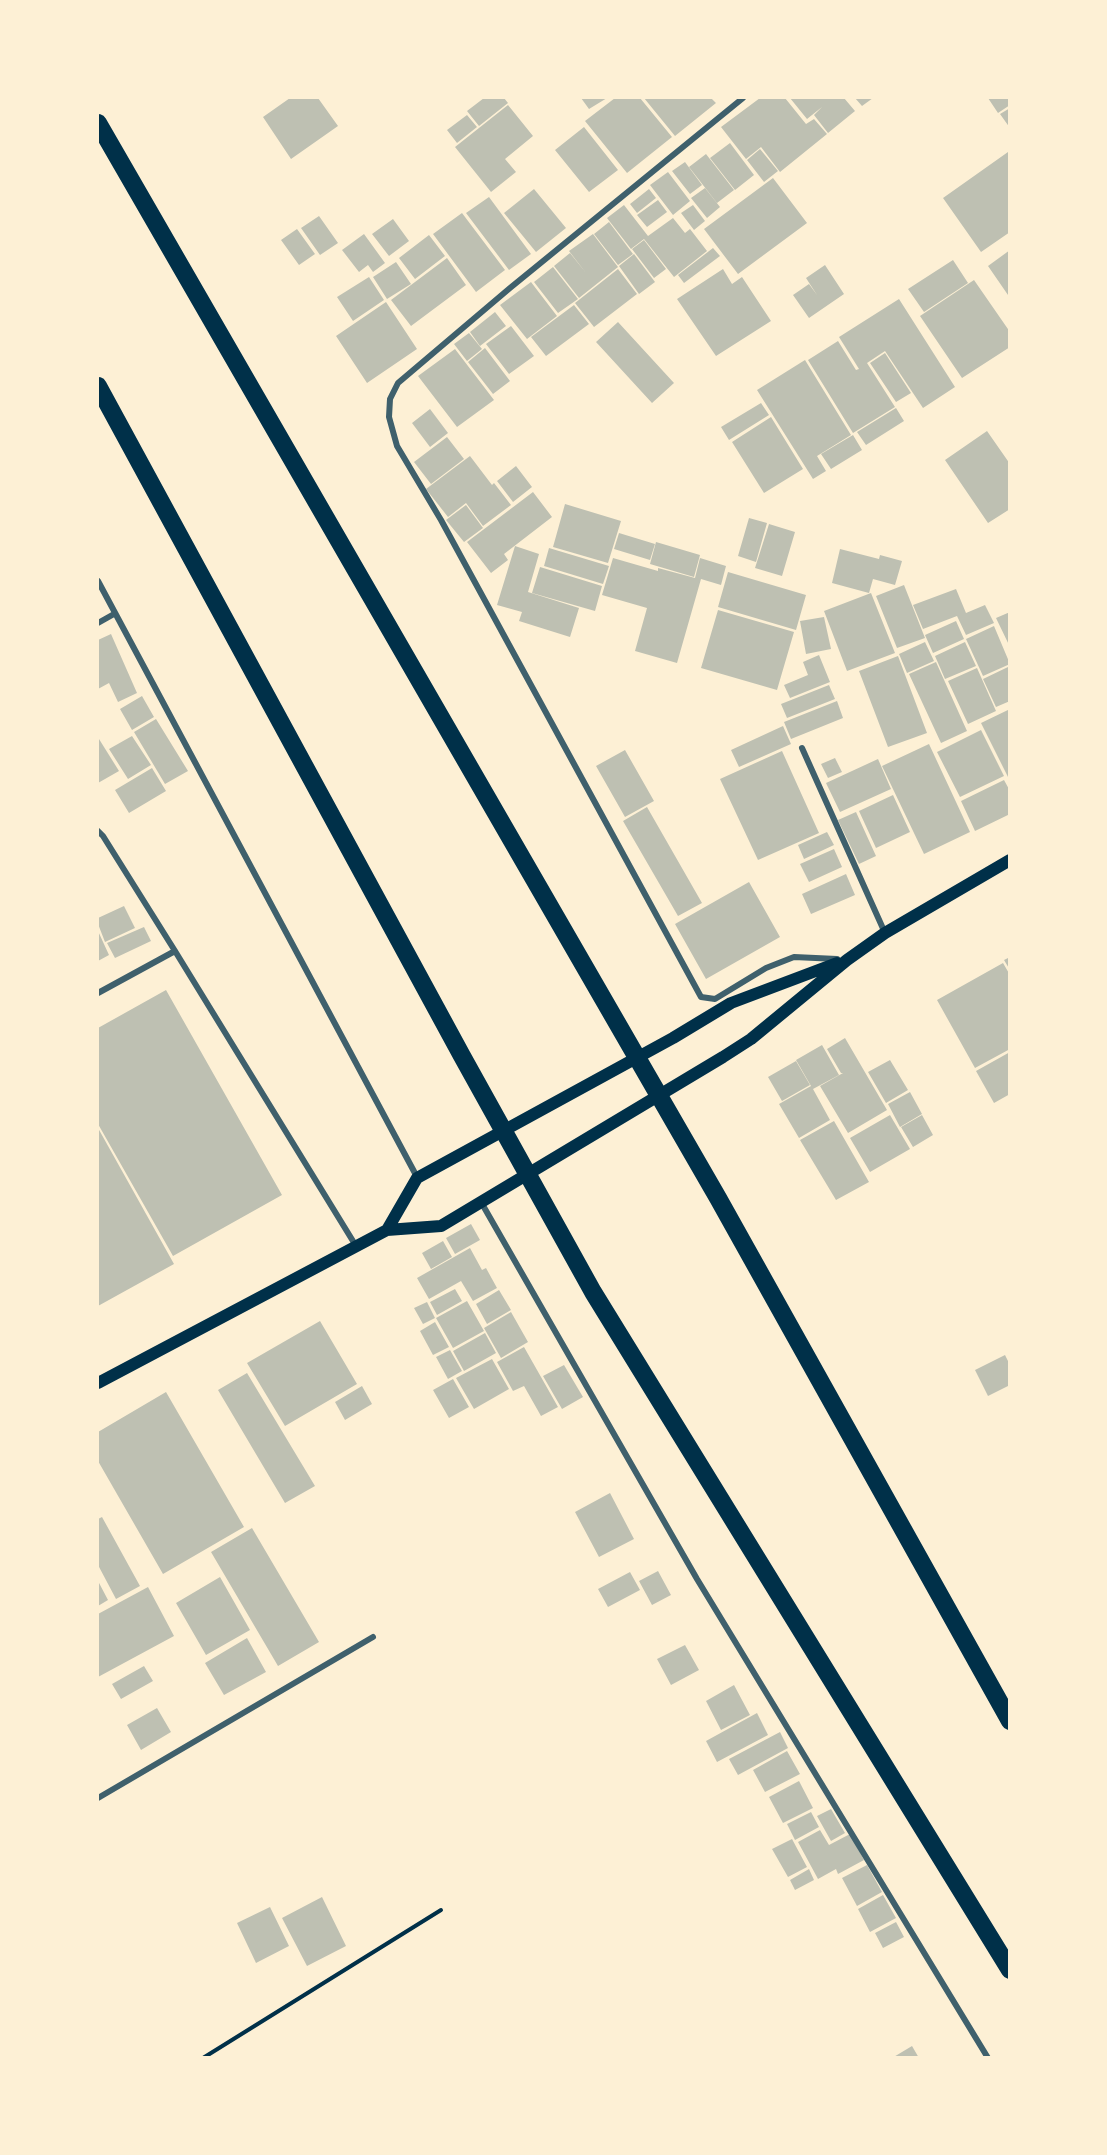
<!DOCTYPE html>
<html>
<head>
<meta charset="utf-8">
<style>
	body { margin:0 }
	#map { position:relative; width:1107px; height:2155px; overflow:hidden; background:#fdf0d5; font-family:Commissioner,sans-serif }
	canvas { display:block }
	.frame { position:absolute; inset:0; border:99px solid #fdf0d5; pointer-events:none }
</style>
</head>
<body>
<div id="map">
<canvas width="1107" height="2155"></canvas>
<div class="frame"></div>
</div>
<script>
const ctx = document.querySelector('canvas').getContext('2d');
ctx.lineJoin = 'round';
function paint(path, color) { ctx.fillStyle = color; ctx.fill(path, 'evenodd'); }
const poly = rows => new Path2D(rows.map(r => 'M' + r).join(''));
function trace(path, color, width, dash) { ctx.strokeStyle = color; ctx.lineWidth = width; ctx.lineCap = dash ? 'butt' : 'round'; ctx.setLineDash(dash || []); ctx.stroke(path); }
paint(poly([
	[290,98,318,98,338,126,291,159,263,117],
	[484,98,504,98,508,103,479,126,467,111],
	[581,98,607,98,589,109],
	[615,98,640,98,672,137,627,173,585,121],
	[644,98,711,98,716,103,675,136],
	[760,98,785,98,806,124,814,119,827,134,780,172,761,147,746,159,721,127],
	[790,98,844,98,855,111,828,133,814,115,822,107,807,119],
	[855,98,873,98,862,106],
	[988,98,1010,98,1010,105,998,113],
	[508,105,533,136,505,159,516,172,491,192,455,147],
	[1010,108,1010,128,1000,114],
	[467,115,477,127,457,143,447,130],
	[584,127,618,170,589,192,555,150],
	[730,143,754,175,735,190,710,158],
	[760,149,778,171,764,182,747,160],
	[1008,152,1010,155,1010,232,981,252,943,198],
	[706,154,734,190,717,203,689,167],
	[685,162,702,185,690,194,672,171],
	[668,172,690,201,673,215,650,185],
	[773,178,807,223,738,274,704,229],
	[705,188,720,207,707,218,691,198],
	[534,189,566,228,536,252,504,213],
	[649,189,656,198,637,213,630,204],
	[489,197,531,254,509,270,466,213],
	[658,200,667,212,647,227,637,215],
	[624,205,648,236,673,218,685,233,690,229,707,251,674,277,644,239,631,249,607,218],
	[693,205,705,221,694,230,681,213],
	[462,213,505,270,476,292,433,234],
	[319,216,338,243,320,255,301,228],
	[393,219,409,241,389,256,372,234],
	[609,222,633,254,618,265,594,234],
	[297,229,315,254,299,265,281,240],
	[364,234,385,263,373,272,368,265,359,272,342,250],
	[593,234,618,267,579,298,554,266,570,253,586,273,569,251],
	[429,235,445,256,415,279,399,258],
	[644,240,666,269,654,278,632,249],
	[713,248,720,256,684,283,678,275],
	[1010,250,1010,294,1008,295,988,266],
	[634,254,655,282,639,294,619,266],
	[447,258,466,285,411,326,391,300],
	[953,260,968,283,924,312,908,289],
	[396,262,411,284,387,299,373,277],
	[825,265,844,294,809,318,793,295,809,284,817,295,806,278],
	[553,267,578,299,558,313,534,282],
	[618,269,637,294,594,327,575,303],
	[723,269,732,284,742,277,771,321,716,356,677,299],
	[369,277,384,300,353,321,337,297],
	[974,280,1010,332,1010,347,962,378,920,316],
	[531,282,557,316,527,339,500,305],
	[899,299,955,387,923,408,885,351,867,363,895,407,853,433,808,360,838,341,856,370,859,369,839,337],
	[386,302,417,349,367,383,336,336],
	[574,305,589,324,546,356,531,337],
	[495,312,506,326,480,346,470,332],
	[618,322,674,383,652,403,596,342],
	[511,326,534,356,509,374,486,344],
	[469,333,482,349,467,361,454,344],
	[485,348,510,381,493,394,468,362],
	[455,349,494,400,457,427,418,376],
	[885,353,911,393,896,402,870,363],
	[805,360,851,435,817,456,826,471,813,479,757,390],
	[761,403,769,415,729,440,721,427],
	[896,408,904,421,866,445,857,432],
	[430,409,448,433,430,447,412,423],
	[771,417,803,469,764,493,732,442],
	[987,431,1010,464,1010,509,988,523,945,460],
	[853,435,862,450,831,469,821,454],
	[447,437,464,459,431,484,414,462],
	[470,456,492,485,494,483,511,505,483,526,466,503,448,517,426,489],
	[516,466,532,487,513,502,497,481],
	[533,492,552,517,504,554,508,560,491,573,467,542],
	[565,504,621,521,608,563,553,547],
	[466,505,483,528,464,542,446,520],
	[749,518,767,523,756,562,738,556],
	[769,524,795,532,782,576,755,568],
	[619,533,655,544,650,560,614,549],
	[656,542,700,555,694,577,650,564],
	[515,546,539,554,528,592,579,608,570,637,519,621,522,612,497,605],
	[549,548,609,566,603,584,544,566],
	[840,549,879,559,880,555,902,561,895,585,873,579,869,593,832,583],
	[613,558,658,571,658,568,695,578,700,558,726,566,721,585,701,579,677,663,635,651,647,608,602,595],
	[540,567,602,586,595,611,532,593],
	[728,572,806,595,796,630,718,607],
	[904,585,925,638,897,648,876,596],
	[956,589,966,613,985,605,994,623,966,635,957,616,923,629,913,605],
	[871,593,895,653,847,671,824,611],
	[718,610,794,632,777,690,701,668],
	[1010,612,1010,647,996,618],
	[824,617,831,649,806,654,800,621],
	[956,621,964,639,933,653,925,635],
	[994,626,1010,664,983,676,966,639],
	[111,634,137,693,118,702,109,683,98,689,98,640],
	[925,642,934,661,907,673,899,654],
	[965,642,976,666,945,679,935,656],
	[819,655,830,682,790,698,784,685,808,675,803,662],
	[898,656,927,733,888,747,859,671],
	[936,662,967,731,941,743,909,674],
	[1008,667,1010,701,996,707,983,679],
	[977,668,996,711,968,724,948,681],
	[829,685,835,699,787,718,781,704],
	[142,696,154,717,132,730,120,709],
	[837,701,843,718,791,739,784,722],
	[1010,709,1010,781,981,723],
	[156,719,188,771,165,784,134,732],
	[783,726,791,744,739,767,731,750],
	[981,730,1004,776,960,797,937,752],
	[132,736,151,765,128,779,109,749],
	[99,739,119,771,98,783,98,740],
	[929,744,970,832,924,854,882,766],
	[625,750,654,801,625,817,596,766],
	[782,751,819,833,758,860,720,779],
	[835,758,842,772,828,778,821,764],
	[878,759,891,789,840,812,826,783],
	[152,768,166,791,129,813,115,790],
	[1004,780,1010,791,1010,814,975,831,961,801],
	[893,795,910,832,876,848,859,811],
	[647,807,702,903,678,916,623,821],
	[856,812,876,856,859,864,838,820],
	[827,832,834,845,804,859,798,845],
	[834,849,842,867,809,882,800,864],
	[846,874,855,895,811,914,802,894],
	[749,882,780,937,706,979,675,924],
	[124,906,135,928,105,942,98,924,98,918],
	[144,927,151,941,115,958,107,943],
	[98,931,109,955,98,961],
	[1010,957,1010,970,1004,960],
	[1003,963,1010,975,1010,1049,975,1068,937,1000],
	[166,990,282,1195,173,1256,98,1124,98,1028],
	[845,1038,887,1110,848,1133,820,1086,843,1073,841,1073,827,1049],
	[822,1045,839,1075,813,1089,830,1120,799,1138,779,1104,811,1086,796,1060],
	[1010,1052,1010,1094,994,1103,976,1071],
	[890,1060,908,1090,886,1103,868,1072],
	[796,1061,810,1085,782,1101,768,1077],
	[910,1092,922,1114,900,1127,888,1104],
	[890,1115,910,1149,870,1172,850,1138],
	[922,1115,933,1135,913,1147,901,1127],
	[834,1121,869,1182,836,1200,800,1140],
	[98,1128,174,1264,98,1306],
	[471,1224,480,1240,455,1254,446,1238],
	[443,1241,452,1257,431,1269,422,1253],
	[470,1248,482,1270,486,1268,497,1288,473,1301,461,1281,429,1299,417,1278],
	[455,1289,462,1301,437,1315,430,1302],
	[499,1290,511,1310,487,1324,476,1304],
	[467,1301,484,1331,453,1348,436,1318],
	[427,1302,435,1318,423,1324,414,1308],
	[511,1312,528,1342,501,1358,484,1328],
	[320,1321,357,1384,285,1426,247,1363],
	[435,1322,449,1347,433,1355,420,1331],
	[485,1333,496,1353,464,1371,453,1351],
	[524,1347,558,1407,541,1416,524,1386,513,1391,497,1362],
	[450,1350,462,1371,448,1379,436,1357],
	[1005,1355,1010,1365,1010,1385,988,1396,975,1370],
	[492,1359,509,1389,474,1409,456,1378],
	[564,1365,583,1397,562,1409,543,1376],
	[247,1373,315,1486,285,1503,218,1390],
	[453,1379,469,1407,449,1418,433,1390],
	[362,1386,372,1404,345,1420,335,1402],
	[166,1392,244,1527,163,1574,98,1461,98,1432],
	[610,1493,634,1539,599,1557,575,1512],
	[102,1517,140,1586,116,1599,98,1565,98,1519],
	[252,1528,319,1642,278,1666,211,1552],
	[658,1571,671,1595,652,1605,639,1581],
	[630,1572,640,1590,608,1607,598,1589],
	[220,1577,250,1630,206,1655,176,1603],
	[98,1581,108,1600,98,1606],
	[148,1587,174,1636,98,1677,98,1614],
	[247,1638,266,1672,224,1695,205,1663],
	[685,1645,699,1670,671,1685,657,1659],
	[144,1666,153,1681,121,1699,112,1684],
	[734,1685,750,1715,721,1730,706,1701],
	[157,1708,171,1732,141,1750,127,1725],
	[757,1713,768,1735,717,1762,706,1741],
	[780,1732,788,1748,738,1775,729,1759],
	[787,1751,800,1774,765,1792,753,1770],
	[799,1781,813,1808,783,1823,769,1797],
	[831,1809,845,1833,831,1841,817,1816],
	[811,1812,819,1827,795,1840,787,1824],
	[820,1830,829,1845,850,1834,864,1860,838,1874,836,1869,818,1879,798,1842],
	[792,1839,807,1867,788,1877,772,1849],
	[867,1865,882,1892,857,1906,842,1878],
	[809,1869,814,1880,795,1890,790,1880],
	[883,1895,896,1918,870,1932,858,1909],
	[322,1897,346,1946,307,1966,282,1918],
	[270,1907,289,1946,256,1963,237,1923],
	[896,1922,904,1937,883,1948,875,1933],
	[912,2046,919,2058,892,2058]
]), '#bec0b2');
trace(poly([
	[203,2058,441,1910]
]), '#003049', 4);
trace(poly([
	[743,98,510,288,398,383,390,399,389,417,397,446,441,520,701,997,715,999,766,968,794,957,837,959],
	[98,581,417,1177],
	[98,623,114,614],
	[802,748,885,933],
	[98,831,103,836,175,951,356,1246],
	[98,993,175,951],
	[481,1202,697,1579,988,2058],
	[98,1798,373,1637]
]), '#3f606c', 6);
trace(poly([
	[387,1230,417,1178,673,1038,731,1003,837,963],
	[98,1383,387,1230,441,1226,723,1057,751,1039,847,960,885,933,1010,860]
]), '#003049', 12);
trace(poly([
	[98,123,718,1198,1010,1721],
	[98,386,462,1056,593,1292,1010,1970]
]), '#003049', 18);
</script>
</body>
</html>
